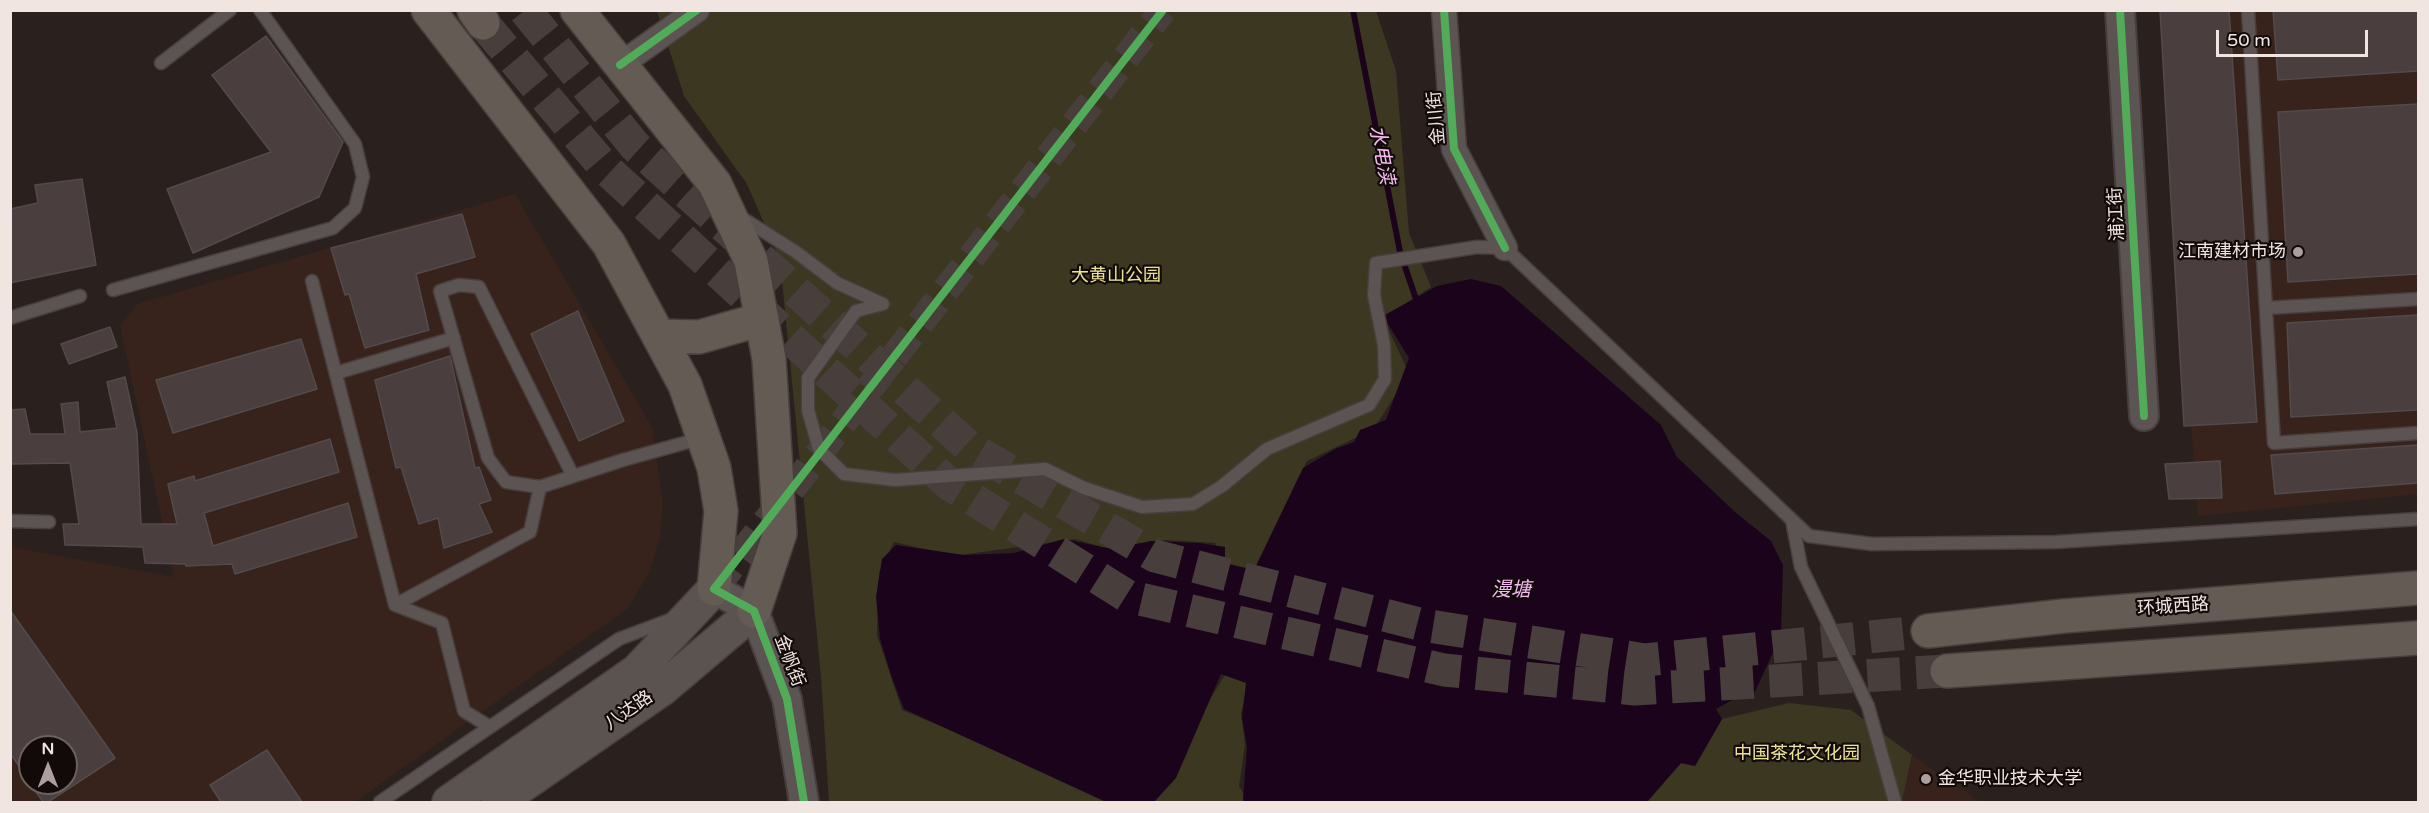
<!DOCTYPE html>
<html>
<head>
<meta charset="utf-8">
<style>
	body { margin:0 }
	#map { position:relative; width:2429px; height:813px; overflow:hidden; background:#2a211f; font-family:"Varela Round",sans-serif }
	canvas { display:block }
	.frame { position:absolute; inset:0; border:12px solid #f1e5e2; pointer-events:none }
	.north { position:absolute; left:18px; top:735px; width:60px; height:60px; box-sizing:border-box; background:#110a08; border:2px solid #6b625f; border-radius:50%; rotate:0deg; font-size:16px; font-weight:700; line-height:24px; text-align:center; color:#f1e5e2 }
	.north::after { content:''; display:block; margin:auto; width:21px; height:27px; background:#aba09e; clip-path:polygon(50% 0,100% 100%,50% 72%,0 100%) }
	.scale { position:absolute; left:2216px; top:30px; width:152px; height:27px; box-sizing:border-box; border:3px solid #f1e5e2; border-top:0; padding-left:8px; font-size:18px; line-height:21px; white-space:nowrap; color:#f1e5e2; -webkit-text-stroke:4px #110a08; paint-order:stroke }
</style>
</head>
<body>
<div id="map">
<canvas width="2429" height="813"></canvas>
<div class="frame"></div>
<div class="north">N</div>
<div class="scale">50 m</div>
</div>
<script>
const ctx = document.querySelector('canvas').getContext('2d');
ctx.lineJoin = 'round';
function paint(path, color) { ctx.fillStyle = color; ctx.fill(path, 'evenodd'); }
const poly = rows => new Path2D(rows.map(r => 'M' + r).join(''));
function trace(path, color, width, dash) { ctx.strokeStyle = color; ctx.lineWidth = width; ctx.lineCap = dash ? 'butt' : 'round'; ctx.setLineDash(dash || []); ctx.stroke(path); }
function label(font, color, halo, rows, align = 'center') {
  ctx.font = font + ' "Varela Round","Noto Sans SC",sans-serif'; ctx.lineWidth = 4.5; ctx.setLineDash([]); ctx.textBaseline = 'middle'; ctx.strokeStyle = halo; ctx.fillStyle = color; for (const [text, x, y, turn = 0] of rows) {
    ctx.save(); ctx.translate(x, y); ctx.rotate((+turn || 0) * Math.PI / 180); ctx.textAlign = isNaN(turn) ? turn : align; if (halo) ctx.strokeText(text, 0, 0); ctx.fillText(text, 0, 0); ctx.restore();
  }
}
paint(poly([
	[2159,11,2418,11,2418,494,2198,516],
	[515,194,652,427,663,505,660,537,649,573,627,609,355,802,11,802,10,547,174,577,120,326,137,304],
	[30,747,66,747,66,783,30,783],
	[1912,755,1980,802,1902,802]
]), '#37221c');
paint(poly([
	[657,11,1376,11,1396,71,1409,233,1431,287,1383,318,1409,373,1374,429,1307,461,1255,570,1223,566,1215,543,1166,540,1105,548,1075,539,954,556,894,542,879,573,877,635,902,710,1121,802,829,802,821,676,780,260,747,184,684,96],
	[1227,672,1249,679,1241,713,1245,745,1239,786,1248,802,1146,802],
	[1789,703,1851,710,1912,755,1902,802,1647,802,1681,763,1695,766,1722,719]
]), '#3b3721');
paint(poly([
	[1471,279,1501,286,1661,425,1677,457,1735,512,1771,541,1783,565,1781,635,1754,694,1743,694,1716,709,1722,719,1695,766,1681,763,1647,802,1244,802,1243,800,1247,747,1242,718,1246,683,1221,674,1176,778,1154,802,1106,802,904,709,892,678,880,639,876,597,882,559,896,545,964,555,1014,553,1064,539,1112,549,1151,541,1199,543,1225,547,1225,563,1254,570,1303,468,1335,449,1354,442,1360,430,1386,420,1409,358,1383,316,1437,286]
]), '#1b041b');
trace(poly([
	[1353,10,1400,252,1418,305]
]), '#1b041b', 6);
const building = poly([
	[2160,10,2229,10,2257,422,2184,426,2160,10],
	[2273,10,2418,10,2418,71,2278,80,2273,10],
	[266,36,343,142,319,197,193,253,167,189,271,152,212,75,266,36],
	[2418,104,2418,274,2288,282,2278,112,2418,104],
	[82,179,96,265,10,283,10,209,38,203,35,185,82,179],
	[462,214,475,257,416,274,429,330,365,348,349,294,345,295,331,248,462,214],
	[578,311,624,421,579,441,531,334,578,311],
	[2418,315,2418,410,2291,417,2287,323,2418,315],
	[110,327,117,347,69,364,61,344,110,327],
	[301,339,317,389,173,433,156,380,301,339],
	[450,356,475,468,479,467,491,500,479,504,492,532,444,548,438,518,419,524,401,467,396,468,375,380,450,356],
	[125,377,137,433,141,524,177,524,168,484,194,476,195,481,330,439,339,472,204,513,213,546,348,503,357,537,235,574,232,564,186,566,185,564,145,563,143,547,65,545,63,524,79,524,70,463,10,464,10,410,25,409,30,434,65,434,61,404,78,402,80,432,117,428,107,382,125,377],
	[2418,445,2418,483,2275,494,2271,455,2418,445],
	[2220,461,2222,498,2169,499,2165,464,2220,461],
	[10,610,115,758,48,802,43,802,30,783,66,783,66,747,30,747,30,782,10,753,10,610],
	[267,750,302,802,221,802,210,785,267,750]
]);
paint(building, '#4a3e3f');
trace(building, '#534b4b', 1.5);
trace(poly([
	[714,589,1163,10]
]), '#483e3c', 28, [28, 14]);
trace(poly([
	[525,10,635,146,969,447,1155,556,1423,625,1645,660,1928,631],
	[483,23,605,168,949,484,1127,596,1444,670,1635,689,1947,671]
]), '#483e3c', 33, [33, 16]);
const service = poly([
	[2248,10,2274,443,2418,433],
	[161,63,230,10],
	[739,216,796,252,837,283,883,304,856,311,808,378,808,410,819,449,844,474,895,480,1045,469,1084,488,1142,507,1193,504,1222,486,1267,449,1369,405,1385,379,1384,345,1374,295,1376,263,1477,247,1505,248,1809,536,1872,544,2056,542,2418,519],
	[312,281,395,605,442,623,464,711,490,727],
	[113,290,333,228,355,208,363,177,355,144,260,10],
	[2266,308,2418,299],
	[10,318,80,296],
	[336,373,454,338],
	[573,476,479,287,459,285,440,291,488,458,506,482,540,487,623,460,702,438],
	[1792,520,1801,567,1868,706,1895,802],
	[10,521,49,522],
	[395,605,530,532,540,487],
	[380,802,619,639,672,619]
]);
const minor = poly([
	[1444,10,1454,149,1505,248],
	[620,65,697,10]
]);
const tertiary = poly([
	[2120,10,2144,416],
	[714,589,754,611,787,699,804,802]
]);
const secondary = poly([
	[449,802,637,671,714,589],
	[498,802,662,689,754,611]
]);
const primary = poly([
	[428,10,609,244,685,385,714,468,721,511,714,589],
	[577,10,715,184,751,261,769,359,780,533,754,611],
	[660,336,699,337,762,319],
	[1928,631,2064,616,2418,588],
	[1947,671,2418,638]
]);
const trunk = poly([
	[474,10,483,23]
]);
trace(service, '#473f3d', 15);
trace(minor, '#473f3d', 27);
trace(tertiary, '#473f3d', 32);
trace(secondary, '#473f3d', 36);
trace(primary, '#473f3d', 36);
trace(trunk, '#473f3d', 36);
trace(service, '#5b5452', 12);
trace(minor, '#5b5452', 24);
trace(tertiary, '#5b5452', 28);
trace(secondary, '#5b534f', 33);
trace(primary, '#645b55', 33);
trace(trunk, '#655b54', 33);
trace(poly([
	[1444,10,1454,149,1505,248],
	[2120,10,2144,416],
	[620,65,697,10],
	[804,802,787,699,754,611,714,589,1163,10]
]), '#51ab58', 8);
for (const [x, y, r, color] of [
	[2298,252,6,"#aba09e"],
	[1926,779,6,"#aba09e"]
]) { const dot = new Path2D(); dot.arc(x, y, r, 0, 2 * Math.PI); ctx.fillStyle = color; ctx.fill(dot); trace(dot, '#110a08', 2); }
label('18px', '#f1e5e2', '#110a08', [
	["金川街",1437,118,-95],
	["浦江街",2117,214,-93],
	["环城西路",2173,607,-4],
	["金帆街",789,661,69],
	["八达路",629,711,-35]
]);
label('18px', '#f1e5e2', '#110a08', [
	["江南建材市场",2286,252],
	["金华职业技术大学",1938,779,"left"]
], 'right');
label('18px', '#ede396', '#110a08', [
	["大黄山公园",1116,276],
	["中国茶花文化园",1797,754]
]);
label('italic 20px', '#f4baf1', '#110a08', [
	["水电渎",1381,155,79],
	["漫塘",1511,591]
]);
</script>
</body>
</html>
